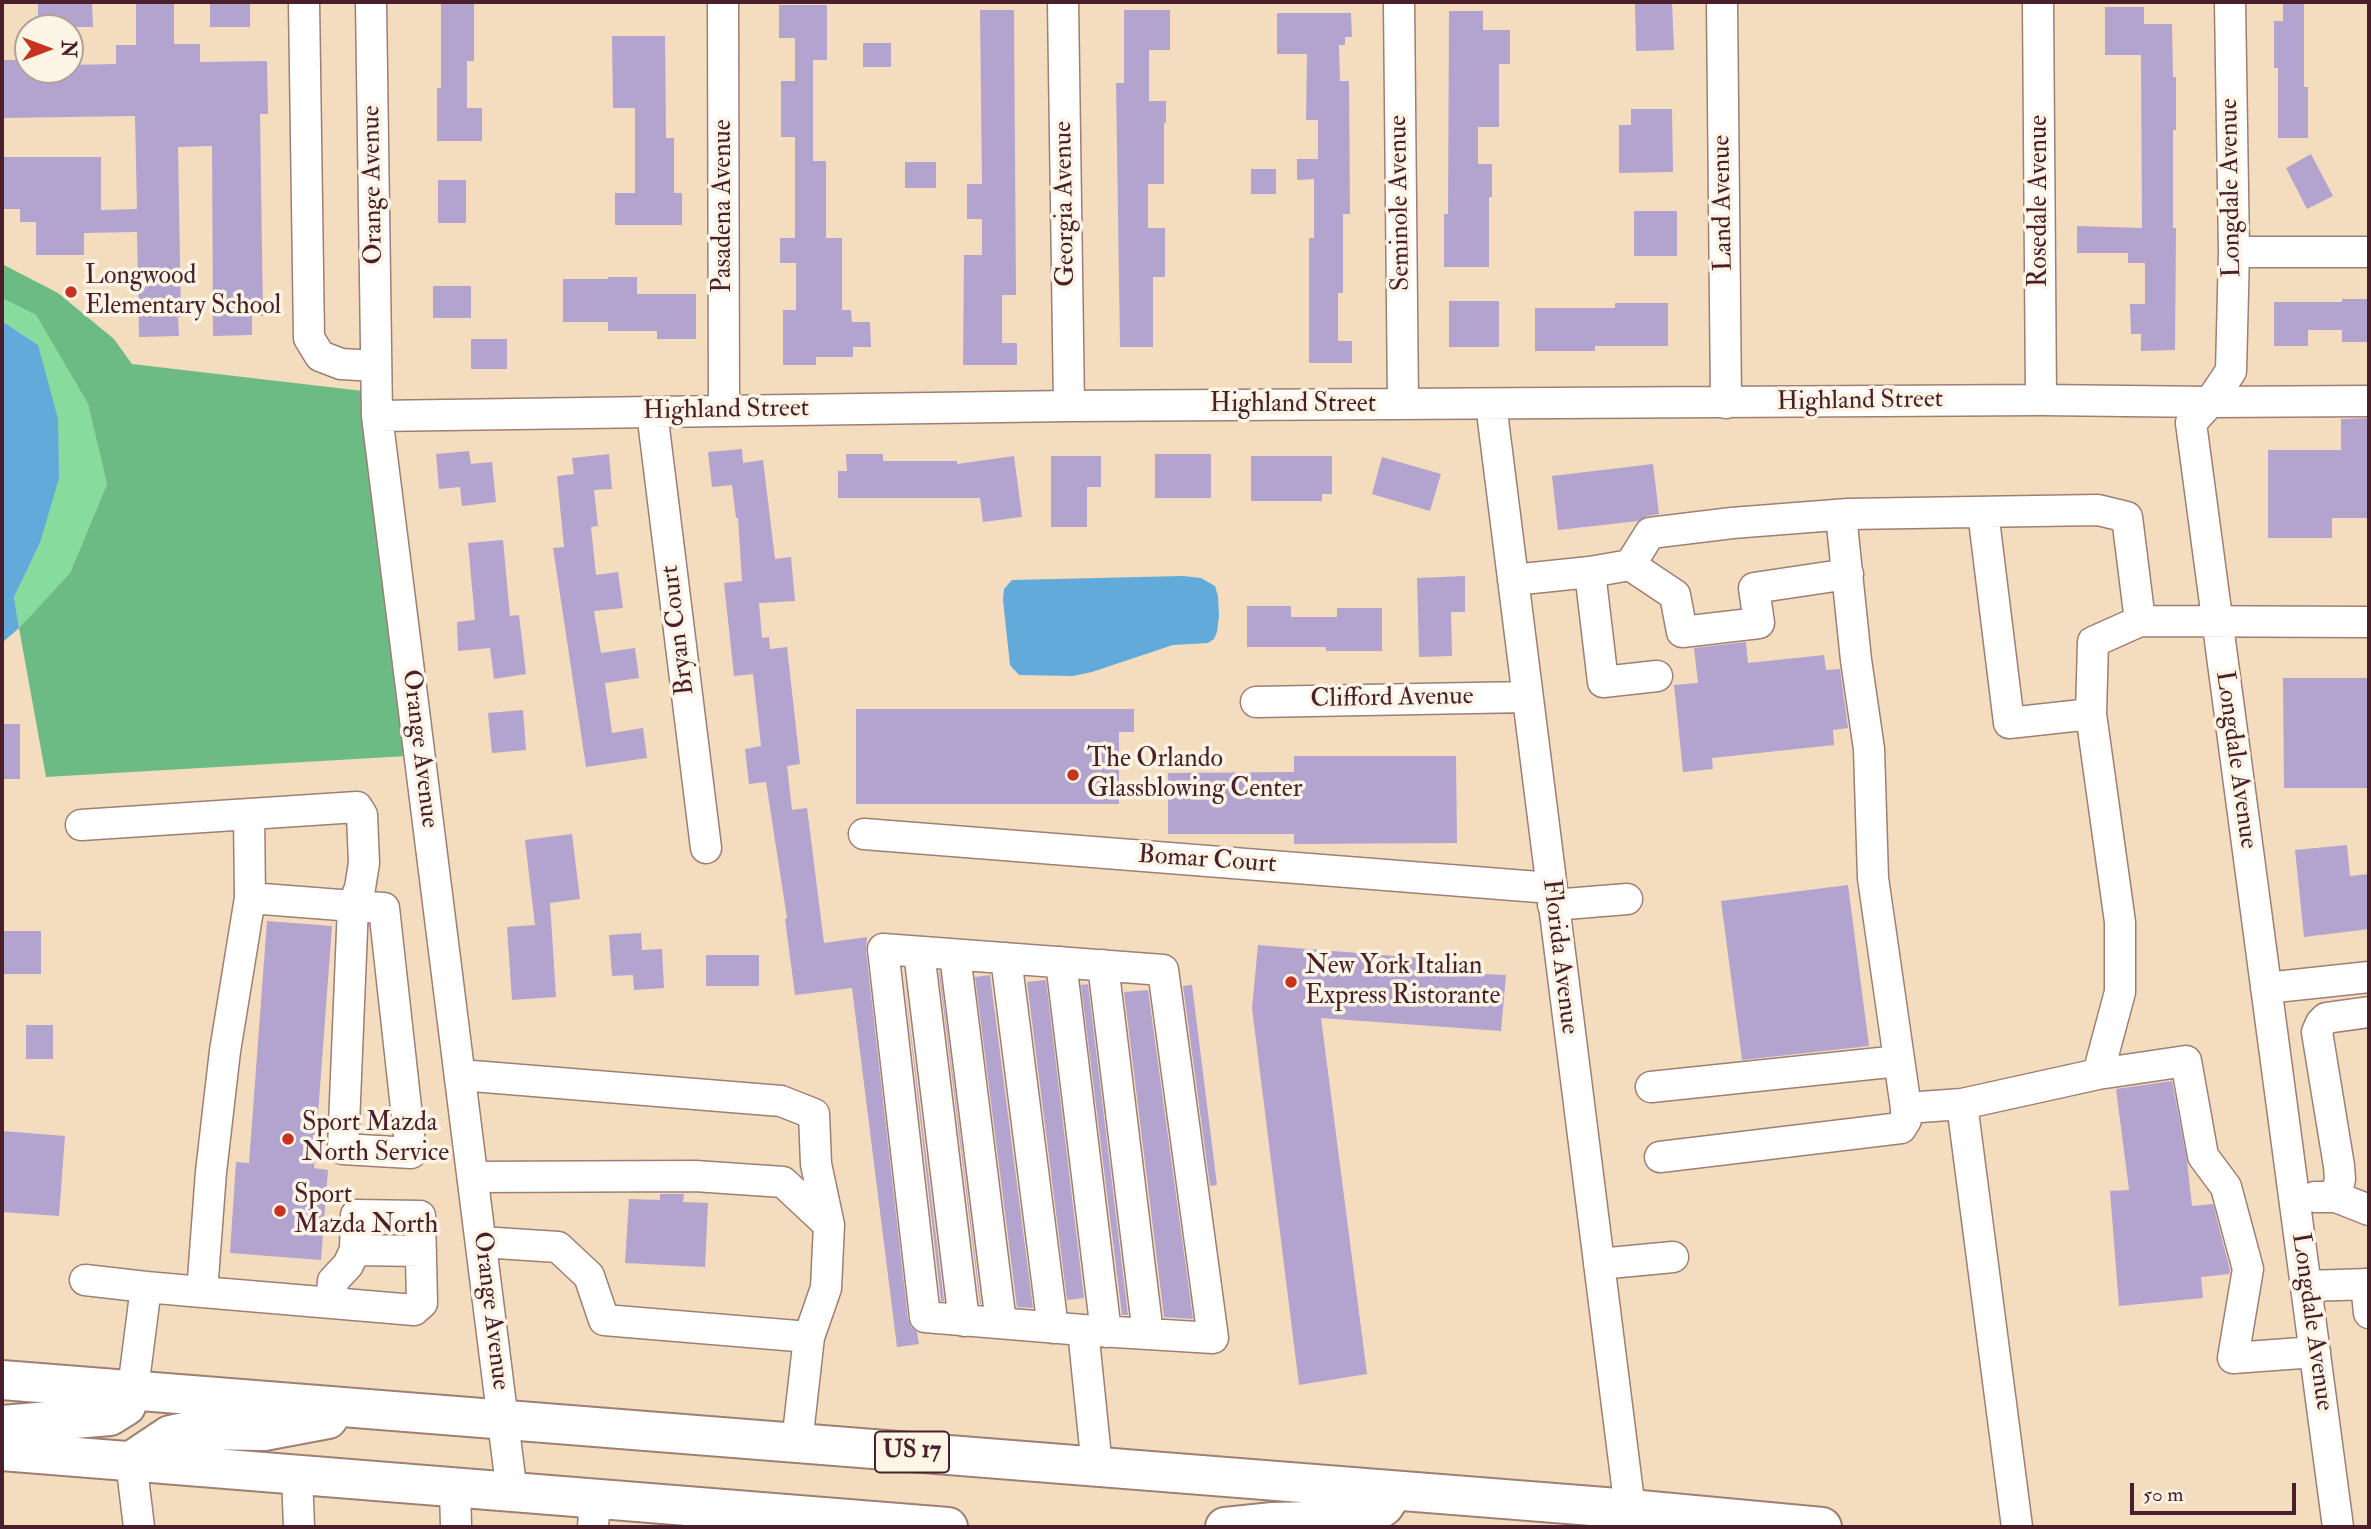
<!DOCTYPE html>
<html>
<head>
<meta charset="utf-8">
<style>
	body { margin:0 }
	#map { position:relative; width:2371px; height:1529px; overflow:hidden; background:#f4ddbe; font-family:"IM FELL Double Pica",serif }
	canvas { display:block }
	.frame { position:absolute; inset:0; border:4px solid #4a1f2b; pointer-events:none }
	.north { position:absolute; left:14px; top:14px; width:70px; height:70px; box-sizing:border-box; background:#fcf5e5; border:2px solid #b59f9b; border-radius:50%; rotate:90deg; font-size:19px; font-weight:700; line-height:28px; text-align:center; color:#4a1f2b }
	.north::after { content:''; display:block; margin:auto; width:24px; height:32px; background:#c8321e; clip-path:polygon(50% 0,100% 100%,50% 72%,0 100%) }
	.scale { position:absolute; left:2130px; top:1483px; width:166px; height:32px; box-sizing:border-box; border:4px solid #4a1f2b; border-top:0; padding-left:9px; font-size:21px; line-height:24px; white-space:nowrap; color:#4a1f2b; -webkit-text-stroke:5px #fcf5e5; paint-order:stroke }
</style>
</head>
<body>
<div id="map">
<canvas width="2371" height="1529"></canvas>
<div class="frame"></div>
<div class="north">N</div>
<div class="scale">50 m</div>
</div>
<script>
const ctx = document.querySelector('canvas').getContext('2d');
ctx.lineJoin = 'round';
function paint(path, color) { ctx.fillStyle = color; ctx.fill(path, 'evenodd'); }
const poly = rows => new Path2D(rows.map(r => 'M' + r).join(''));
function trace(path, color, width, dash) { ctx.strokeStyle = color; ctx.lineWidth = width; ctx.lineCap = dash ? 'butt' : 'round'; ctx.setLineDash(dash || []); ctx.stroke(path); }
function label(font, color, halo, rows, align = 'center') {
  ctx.font = font + ' "IM FELL Double Pica",serif'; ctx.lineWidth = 7; ctx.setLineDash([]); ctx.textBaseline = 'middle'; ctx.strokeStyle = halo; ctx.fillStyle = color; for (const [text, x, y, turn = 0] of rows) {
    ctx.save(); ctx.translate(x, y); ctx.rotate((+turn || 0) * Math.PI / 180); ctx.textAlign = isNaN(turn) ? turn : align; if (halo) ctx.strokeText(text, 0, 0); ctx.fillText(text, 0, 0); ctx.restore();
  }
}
paint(poly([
	[2,298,36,315,88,404,107,484,70,573,19,628,14,597,40,543,38,345,2,321]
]), '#87db9d');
paint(poly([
	[2,264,58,293,114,339,132,364,363,391,407,756,46,777,19,628,70,573,107,484,88,404,36,315,2,298]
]), '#6dbb84');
paint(poly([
	[2,321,38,345,58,419,59,478,40,543,14,597,19,628,2,643],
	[1183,576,1201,578,1215,586,1218,596,1219,616,1217,632,1214,639,1208,643,1173,645,1092,672,1073,676,1019,675,1010,665,1003,600,1004,589,1012,580]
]), '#62aad9');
paint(poly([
	[38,2,92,2,93,27,38,27],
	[136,2,174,2,174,44,200,44,200,62,267,61,268,114,260,114,263,316,252,316,252,335,213,336,212,146,178,147,181,317,178,317,179,336,139,337,137,232,84,233,84,255,36,255,36,222,20,222,20,209,2,209,2,157,101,157,101,210,137,209,135,116,2,118,2,60,25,60,28,70,70,70,70,65,116,64,116,45,136,45],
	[210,2,250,2,250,27,210,27],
	[441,2,474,2,474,61,467,61,467,108,482,108,482,141,437,141,437,88,441,88],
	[1635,2,1672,2,1674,50,1636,51],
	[2283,2,2304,2,2304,87,2308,87,2308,138,2278,138,2278,68,2274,68,2274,21,2283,21],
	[779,5,827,5,827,60,813,60,813,161,826,161,826,238,842,238,842,310,851,310,852,322,870,322,871,347,853,347,853,357,816,357,816,365,783,365,783,310,796,310,796,263,780,263,780,238,795,238,795,137,781,137,781,81,795,81,795,38,779,38],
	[2105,7,2144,7,2144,24,2172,24,2173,77,2176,77,2176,130,2173,130,2173,228,2176,228,2175,350,2141,351,2141,334,2131,334,2130,304,2145,304,2145,263,2128,263,2128,253,2077,253,2077,226,2142,228,2141,55,2105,55],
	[980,10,1014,10,1016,295,1002,295,1002,343,1017,343,1017,365,963,365,964,255,982,255,982,219,967,219,967,184,982,184],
	[1124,10,1170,10,1170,50,1149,50,1149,101,1166,101,1166,123,1164,123,1164,184,1148,184,1148,228,1165,228,1165,277,1153,277,1153,347,1120,347,1116,83,1124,83],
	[1449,11,1483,11,1483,30,1510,30,1510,64,1499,64,1499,127,1478,127,1478,164,1492,164,1492,197,1489,197,1489,267,1444,267,1444,214,1448,214],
	[1277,13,1351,13,1352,37,1345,37,1345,45,1339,45,1340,81,1349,81,1350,214,1343,214,1343,293,1338,293,1338,341,1352,341,1352,363,1309,363,1309,238,1314,238,1314,179,1297,180,1297,159,1318,159,1318,120,1306,120,1307,54,1277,54],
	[612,36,665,36,666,138,674,138,674,193,682,193,682,225,615,225,615,193,635,193,635,108,613,108],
	[863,43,891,43,891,67,863,67],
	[1631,109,1672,109,1673,172,1619,173,1619,125,1631,125],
	[2311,154,2333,196,2307,209,2286,168],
	[905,162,936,162,936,188,905,188],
	[1251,169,1276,169,1276,194,1251,194],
	[438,180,466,180,466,223,438,223],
	[1634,211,1677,211,1677,256,1634,256],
	[608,277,637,277,637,294,696,294,696,339,657,339,657,331,608,331,608,322,563,322,563,279,608,279],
	[433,286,471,286,471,318,433,318],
	[2342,299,2369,299,2369,342,2342,342,2342,330,2308,330,2308,346,2274,346,2274,302,2342,302],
	[1449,301,1499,301,1499,347,1449,347],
	[1615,303,1668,303,1668,346,1595,346,1595,351,1535,351,1535,308,1615,308],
	[471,339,507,339,507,369,471,369],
	[2369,418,2369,518,2332,518,2332,538,2268,538,2268,450,2341,450,2341,419],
	[742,449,743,463,763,460,775,559,791,557,795,601,759,603,762,638,769,637,770,649,787,647,800,764,787,766,792,810,807,808,824,943,867,937,866,951,908,1319,911,1327,917,1332,919,1344,897,1347,852,988,795,995,785,919,787,918,766,782,749,784,745,749,761,746,753,674,734,676,724,583,742,581,738,518,736,518,732,485,712,487,708,452],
	[469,451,471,464,492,462,496,502,462,506,460,487,439,489,436,454],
	[609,454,612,489,594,490,598,526,591,527,596,575,618,572,623,608,594,611,601,653,635,648,639,678,605,683,612,733,643,728,647,758,586,767,553,548,564,547,557,476,574,474,572,458],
	[846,454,883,454,883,461,957,461,957,464,1014,456,1022,517,983,522,980,498,838,498,838,471,847,471],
	[1155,454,1211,454,1211,498,1155,498],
	[1051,456,1101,456,1101,487,1087,487,1087,527,1051,527],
	[1251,456,1332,456,1332,494,1322,494,1322,501,1251,501],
	[1382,457,1441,474,1430,511,1372,494],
	[1653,464,1659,514,1647,516,1638,521,1558,530,1552,476],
	[503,540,510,616,519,615,526,674,494,679,490,648,458,651,457,622,475,620,468,543],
	[1465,576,1465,612,1451,612,1452,656,1419,657,1417,578],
	[1247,606,1291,606,1291,617,1337,617,1337,608,1382,608,1382,651,1326,651,1326,647,1247,647],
	[1746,642,1748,663,1824,655,1826,670,1840,669,1848,728,1833,730,1834,745,1712,758,1713,769,1683,772,1674,685,1698,683,1694,648],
	[2283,678,2369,678,2369,788,2284,788],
	[856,709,1134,709,1134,732,1119,732,1119,804,856,804],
	[523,710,526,750,492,753,488,713],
	[2,724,20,724,20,779,2,779],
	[1294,756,1456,756,1457,843,1294,844,1294,834,1168,834,1168,773,1294,772],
	[572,834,580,899,550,903,556,997,512,1000,507,927,535,925,525,840],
	[2347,845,2350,876,2369,874,2369,929,2304,937,2295,850],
	[1848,885,1869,1046,1742,1060,1721,901],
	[267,921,332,926,314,1168,328,1170,321,1260,230,1253,236,1162,249,1163],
	[2,931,41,931,41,974,2,974],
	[641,933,642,950,662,949,664,988,634,990,633,975,612,976,609,935],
	[1258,945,1482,963,1482,974,1506,975,1501,1031,1321,1018,1367,1374,1299,1385,1252,1008],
	[706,955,759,955,759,986,706,986],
	[903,969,944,1301,941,1301],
	[939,972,940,972,981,1304,980,1304],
	[990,975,1033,1308,1017,1307,975,977],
	[1046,980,1084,1298,1067,1300,1027,982],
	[1088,984,1128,1315,1122,1315,1081,985],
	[1192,985,1217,1185,1210,1186,1183,986],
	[1148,990,1193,1319,1164,1317,1124,992],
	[26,1025,53,1025,53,1059,26,1059],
	[2172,1081,2187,1161,2192,1206,2213,1204,2230,1270,2229,1274,2201,1277,2203,1298,2119,1306,2110,1191,2129,1190,2116,1089],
	[2,1131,65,1136,59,1216,2,1212],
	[660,1194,684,1194,683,1202,708,1203,705,1267,625,1263,629,1199,660,1200]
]), '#b3a3cf');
const minor = poly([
	[304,2,309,338,320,356,341,364,376,366],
	[371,2,377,416,512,1493],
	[723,2,724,411],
	[1063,2,1069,406],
	[1399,2,1403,404],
	[1722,2,1726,403],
	[2038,2,2041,400],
	[2230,2,2234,252,2231,371,2210,402,2191,423,2338,1527],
	[2234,252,2369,252],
	[1491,404,1630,1509],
	[652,412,706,848],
	[377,416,1069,406,2041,400,2210,402,2369,401],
	[1983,512,2009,723,2091,714],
	[1841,515,1856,660,1869,749,1873,878,1906,1108,1962,1104],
	[1630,565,1650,533,1732,523,1848,514,2098,510,2127,517,2140,621,2093,642,2091,714,2120,922,2120,992,2098,1074,1962,1104,2017,1527],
	[1590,572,1630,565,1675,595,1682,632,1759,623,1754,588,1848,574],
	[1513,580,1590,572,1603,682,1657,676],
	[2140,621,2369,622],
	[1256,702,1527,697],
	[249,814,250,898],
	[81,825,357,807,362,815,364,863,360,888,353,906,343,1149,411,1153,384,908,353,906,250,898,225,1051,211,1172,202,1292,146,1287],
	[864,834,1551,888],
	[1553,905,1627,899],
	[919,952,964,1321],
	[955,955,1001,1323],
	[1006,958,1053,1328],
	[1061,962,1106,1332],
	[1103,965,1148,1334],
	[2266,988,2369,977],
	[2098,1074,2186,1061,2203,1156,2226,1187,2248,1269,2233,1358,2315,1352],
	[460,1075,781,1101,814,1114,816,1164,829,1225,826,1288,809,1337,797,1443],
	[1651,1087,1899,1061],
	[1660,1157,1901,1128,1906,1120,1906,1108],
	[473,1177,695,1176,783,1182,829,1225],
	[2315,1197,2336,1197,2369,1210],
	[2336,1197,2340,1179,2339,1166,2317,1032,2321,1023,2326,1018,2369,1012],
	[481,1242,558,1247,589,1276,604,1320,809,1337],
	[355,1250,421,1251],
	[1599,1264,1673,1257],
	[85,1280,146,1287,133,1389],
	[2366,1284,2369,1313],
	[2306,1286,2369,1284],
	[202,1292,414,1310,422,1303,420,1216,356,1215,355,1250,348,1265,333,1281,331,1303],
	[1083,1330,925,1317,883,949,1163,970,1213,1338,1083,1330,1097,1467],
	[131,1461,139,1527],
	[297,1475,299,1527],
	[455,1488,456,1527],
	[593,1527,595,1499]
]);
const major = poly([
	[2,1380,1630,1509,1822,1527],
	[2,1425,110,1416,126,1406,133,1389],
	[2,1451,948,1527],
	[131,1461,170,1435,193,1430,264,1431,328,1419],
	[1225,1527,1273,1522,1351,1520,1372,1515,1384,1506,1394,1491]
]);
trace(minor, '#9f7e74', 33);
trace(major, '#9f7e74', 42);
trace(minor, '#fff', 30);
trace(major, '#fff', 38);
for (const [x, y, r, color] of [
	[71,292,7,"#c8321e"],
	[1073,775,7,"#c8321e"],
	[1291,982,7,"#c8321e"],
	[288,1139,7,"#c8321e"],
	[280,1211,7,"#c8321e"]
]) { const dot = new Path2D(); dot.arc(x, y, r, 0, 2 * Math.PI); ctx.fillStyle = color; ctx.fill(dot); trace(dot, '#fcf5e5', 2.5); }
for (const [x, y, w] of [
	[912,1452,74]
]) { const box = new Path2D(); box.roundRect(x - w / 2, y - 20.5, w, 41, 5); ctx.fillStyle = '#fcf5e5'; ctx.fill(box); trace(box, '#4a1f2b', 2); }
label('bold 24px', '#4a1f2b', null, [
	["US 17",912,1452]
]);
label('26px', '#4a1f2b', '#fcf5e5', [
	["Orange Avenue",374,185,-91],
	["Longdale Avenue",2232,188,-91],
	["Rosedale Avenue",2040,201,-90],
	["Seminole Avenue",1401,203,-91],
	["Land Avenue",1724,203,-91],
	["Georgia Avenue",1066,204,-91],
	["Pasadena Avenue",724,206,-90],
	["Highland Street",1860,402,-1],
	["Highland Street",1293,405],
	["Highland Street",726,411,-1],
	["Bryan Court",679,630,-97],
	["Clifford Avenue",1392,699,-1],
	["Orange Avenue",419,749,83],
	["Longdale Avenue",2235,760,82],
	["Bomar Court",1207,861,4],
	["Florida Avenue",1559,957,83],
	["Orange Avenue",490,1311,83],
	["Longdale Avenue",2311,1322,82]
]);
label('26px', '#4a1f2b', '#fcf5e5', [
	["Longwood",85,277],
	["Elementary School",85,307],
	["The Orlando",1087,760],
	["Glassblowing Center",1087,790],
	["New York Italian",1305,967],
	["Express Ristorante",1305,997],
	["Sport Mazda",302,1124],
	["North Service",302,1154],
	["Sport",294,1196],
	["Mazda North",294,1226]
], 'left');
</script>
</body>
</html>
